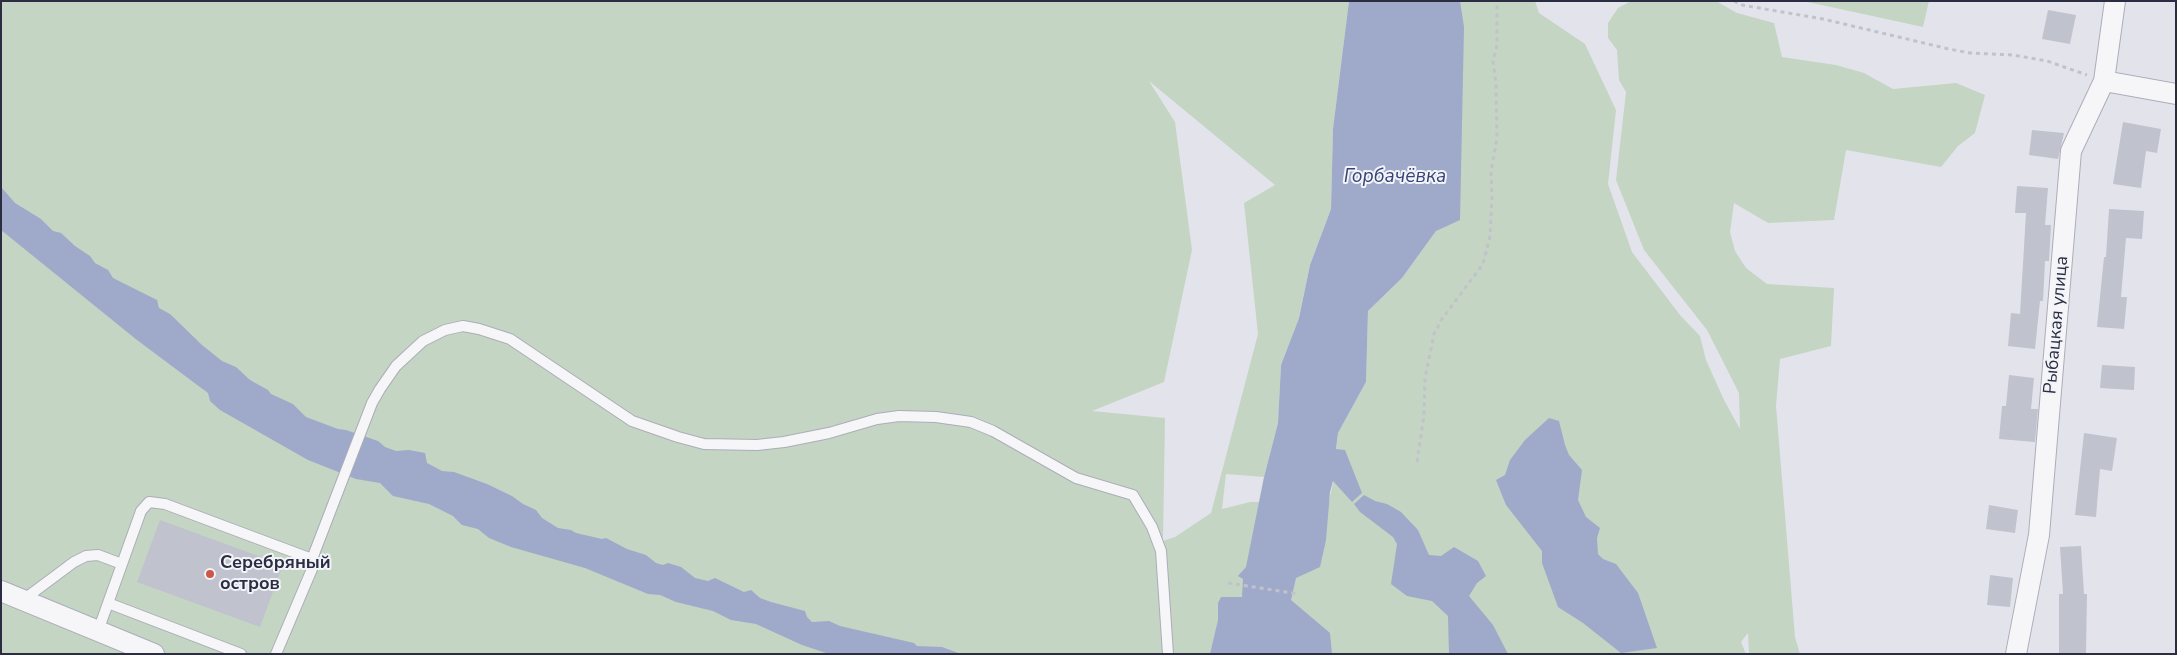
<!DOCTYPE html>
<html>
<head>
<meta charset="utf-8">
<style>
	body { margin:0 }
	#map { position:relative; width:2177px; height:655px; overflow:hidden; background:#e3e4eb; font-family:"Nunito Sans",sans-serif }
	canvas { display:block }
	.frame { position:absolute; inset:0; border:2px solid #2b2e43; pointer-events:none }
</style>
</head>
<body>
<div id="map">
<canvas width="2177" height="655"></canvas>
<div class="frame"></div>
</div>
<script>
const ctx = document.querySelector('canvas').getContext('2d');
ctx.lineJoin = 'round';
function paint(path, color) { ctx.fillStyle = color; ctx.fill(path, 'evenodd'); }
const poly = rows => new Path2D(rows.map(r => 'M' + r).join(''));
function trace(path, color, width, dash) { ctx.strokeStyle = color; ctx.lineWidth = width; ctx.lineCap = dash ? 'butt' : 'round'; ctx.setLineDash(dash || []); ctx.stroke(path); }
function label(font, color, halo, rows, align = 'center') {
  ctx.font = font + ' "Nunito Sans",sans-serif'; ctx.lineWidth = 4; ctx.setLineDash([]); ctx.textBaseline = 'middle'; ctx.strokeStyle = halo; ctx.fillStyle = color; for (const [text, x, y, turn = 0] of rows) {
    ctx.save(); ctx.translate(x, y); ctx.rotate((+turn || 0) * Math.PI / 180); ctx.textAlign = isNaN(turn) ? turn : align; if (halo) ctx.strokeText(text, 0, 0); ctx.fillText(text, 0, 0); ctx.restore();
  }
}
paint(poly([
	[1,1,1349,1,1333,129,1331,209,1310,265,1299,318,1281,365,1278,423,1264,477,1226,474,1222,509,1250,502,1329,501,1340,450,1336,450,1338,433,1366,382,1368,311,1402,278,1436,231,1389,1,1535,1,1539,13,1585,44,1616,110,1608,184,1632,252,1680,315,1700,336,1706,360,1724,400,1740,429,1739,393,1707,330,1644,250,1616,180,1626,92,1619,80,1617,50,1608,38,1608,23,1618,8,1631,1,1716,1,1737,13,1774,23,1782,57,1836,65,1864,73,1893,89,1956,83,1985,95,1975,133,1958,146,1941,167,1846,150,1834,220,1768,223,1734,203,1730,232,1735,251,1746,268,1767,284,1834,288,1831,346,1780,359,1776,406,1795,637,1800,654,1749,654,1748,633,1741,642,1746,654,1,654],
	[1149,81,1275,185,1244,203,1258,334,1211,513,1175,537,1163,541,1165,418,1092,411,1164,382,1192,250,1175,122],
	[1803,1,1929,1,1923,27]
]), '#c4d5c4');
paint(poly([
	[1349,1,1460,1,1464,27,1460,220,1436,231,1402,278,1368,311,1366,382,1338,433,1336,449,1345,450,1362,493,1352,502,1333,481,1330,492,1326,540,1320,567,1296,578,1291,600,1330,633,1332,654,1210,654,1218,620,1218,603,1221,597,1242,597,1243,579,1238,576,1246,567,1264,477,1278,423,1281,365,1299,318,1310,265,1331,209,1333,129],
	[1,187,15,203,41,219,53,231,61,233,75,246,90,256,95,263,108,270,113,278,157,300,159,308,170,314,202,345,222,361,236,367,250,380,268,390,271,394,293,404,306,417,338,429,346,430,378,441,385,447,396,451,409,450,425,453,427,463,442,471,454,472,487,484,512,496,523,504,536,510,542,518,558,528,571,530,576,533,602,539,606,538,627,549,646,555,656,563,663,565,668,563,681,567,695,578,708,581,715,578,744,592,751,590,760,598,771,602,805,611,807,617,812,622,829,621,840,626,914,643,917,646,942,647,961,654,829,654,802,645,756,624,731,620,713,611,676,602,660,595,648,594,585,568,511,547,489,538,478,529,462,525,453,516,429,504,393,496,380,483,356,479,308,460,220,410,210,401,208,393,137,340,1,230],
	[1549,418,1559,421,1565,445,1569,455,1582,470,1578,500,1586,517,1600,528,1597,538,1598,554,1603,559,1616,564,1638,593,1657,648,1621,653,1583,623,1558,607,1542,563,1542,551,1506,505,1496,480,1505,475,1510,460,1525,440],
	[1364,495,1375,501,1387,504,1401,512,1418,530,1429,555,1441,556,1454,547,1478,561,1486,576,1477,583,1469,596,1493,625,1508,654,1449,654,1448,616,1432,601,1407,596,1391,584,1397,544,1393,537,1360,512,1354,504]
]), '#9fa9ca');
paint(poly([
	[2048,10,2076,15,2070,44,2042,39],
	[2123,122,2161,129,2157,153,2146,151,2141,188,2113,184],
	[2032,130,2064,133,2058,159,2029,155],
	[2017,186,2048,188,2045,225,2051,225,2049,261,2045,261,2043,301,2040,301,2035,349,2008,346,2011,313,2020,314,2026,213,2015,213],
	[2109,209,2144,211,2142,239,2126,238,2121,297,2127,297,2124,329,2097,327,2104,257,2106,257],
	[2102,365,2135,367,2134,390,2100,388],
	[2009,375,2034,378,2031,409,2038,409,2035,442,1999,439,2002,406,2006,406],
	[2084,433,2117,438,2112,471,2100,469,2096,517,2075,515],
	[1989,505,2018,510,2015,533,1986,529],
	[160,520,283,565,260,627,137,582],
	[2081,546,2084,594,2087,594,2086,654,2059,654,2059,594,2063,594,2060,547],
	[1990,575,2013,578,2010,607,1987,605]
]), '#c0c2ce');
const lane = poly([
	[312,559,372,403,380,389,396,366,423,341,445,330,463,326,479,329,510,339,632,421,678,437,704,444,757,445,784,442,829,433,877,419,899,416,936,417,971,422,993,431,1076,478,1133,495,1152,527,1161,551,1168,654],
	[23,600,74,562,86,556,98,555,122,564],
	[108,603,241,654],
	[98,631,141,511,149,502,165,504,312,559,312,569,276,654]
]);
const street = poly([
	[2104,81,2176,94],
	[1,591,154,654],
	[2016,654,2039,535,2071,151,2104,81,2115,1]
]);
trace(lane, '#acadb9', 12);
trace(street, '#acadb9', 22);
trace(poly([
	[1734,1,1742,5,1823,19,1949,49,1970,53,2013,55,2047,61,2087,75],
	[1417,462,1424,415,1425,378,1434,334,1442,319,1483,264,1490,236,1492,196,1491,172,1497,138,1496,84,1493,61,1497,45,1497,1],
	[1228,583,1299,594]
]), '#c1c2ca', 3, [4, 4]);
trace(lane, '#f6f6f9', 10);
trace(street, '#f6f6f9', 20);
for (const [x, y, r, color] of [
	[210,574,5,"#cd564b"]
]) { const dot = new Path2D(); dot.arc(x, y, r, 0, 2 * Math.PI); ctx.fillStyle = color; ctx.fill(dot); trace(dot, '#f3f4f8', 2); }
label('18px', '#2b2e43', '#f3f4f8', [
	["Рыбацкая улица",2057,325,-85]
]);
label('bold 18px', '#2b2e43', '#f3f4f8', [
	["Серебряный",220,564],
	["остров",220,585]
], 'left');
label('italic 19px', '#354377', '#f3f4f8', [
	["Горбачёвка",1395,177]
]);
</script>
</body>
</html>
